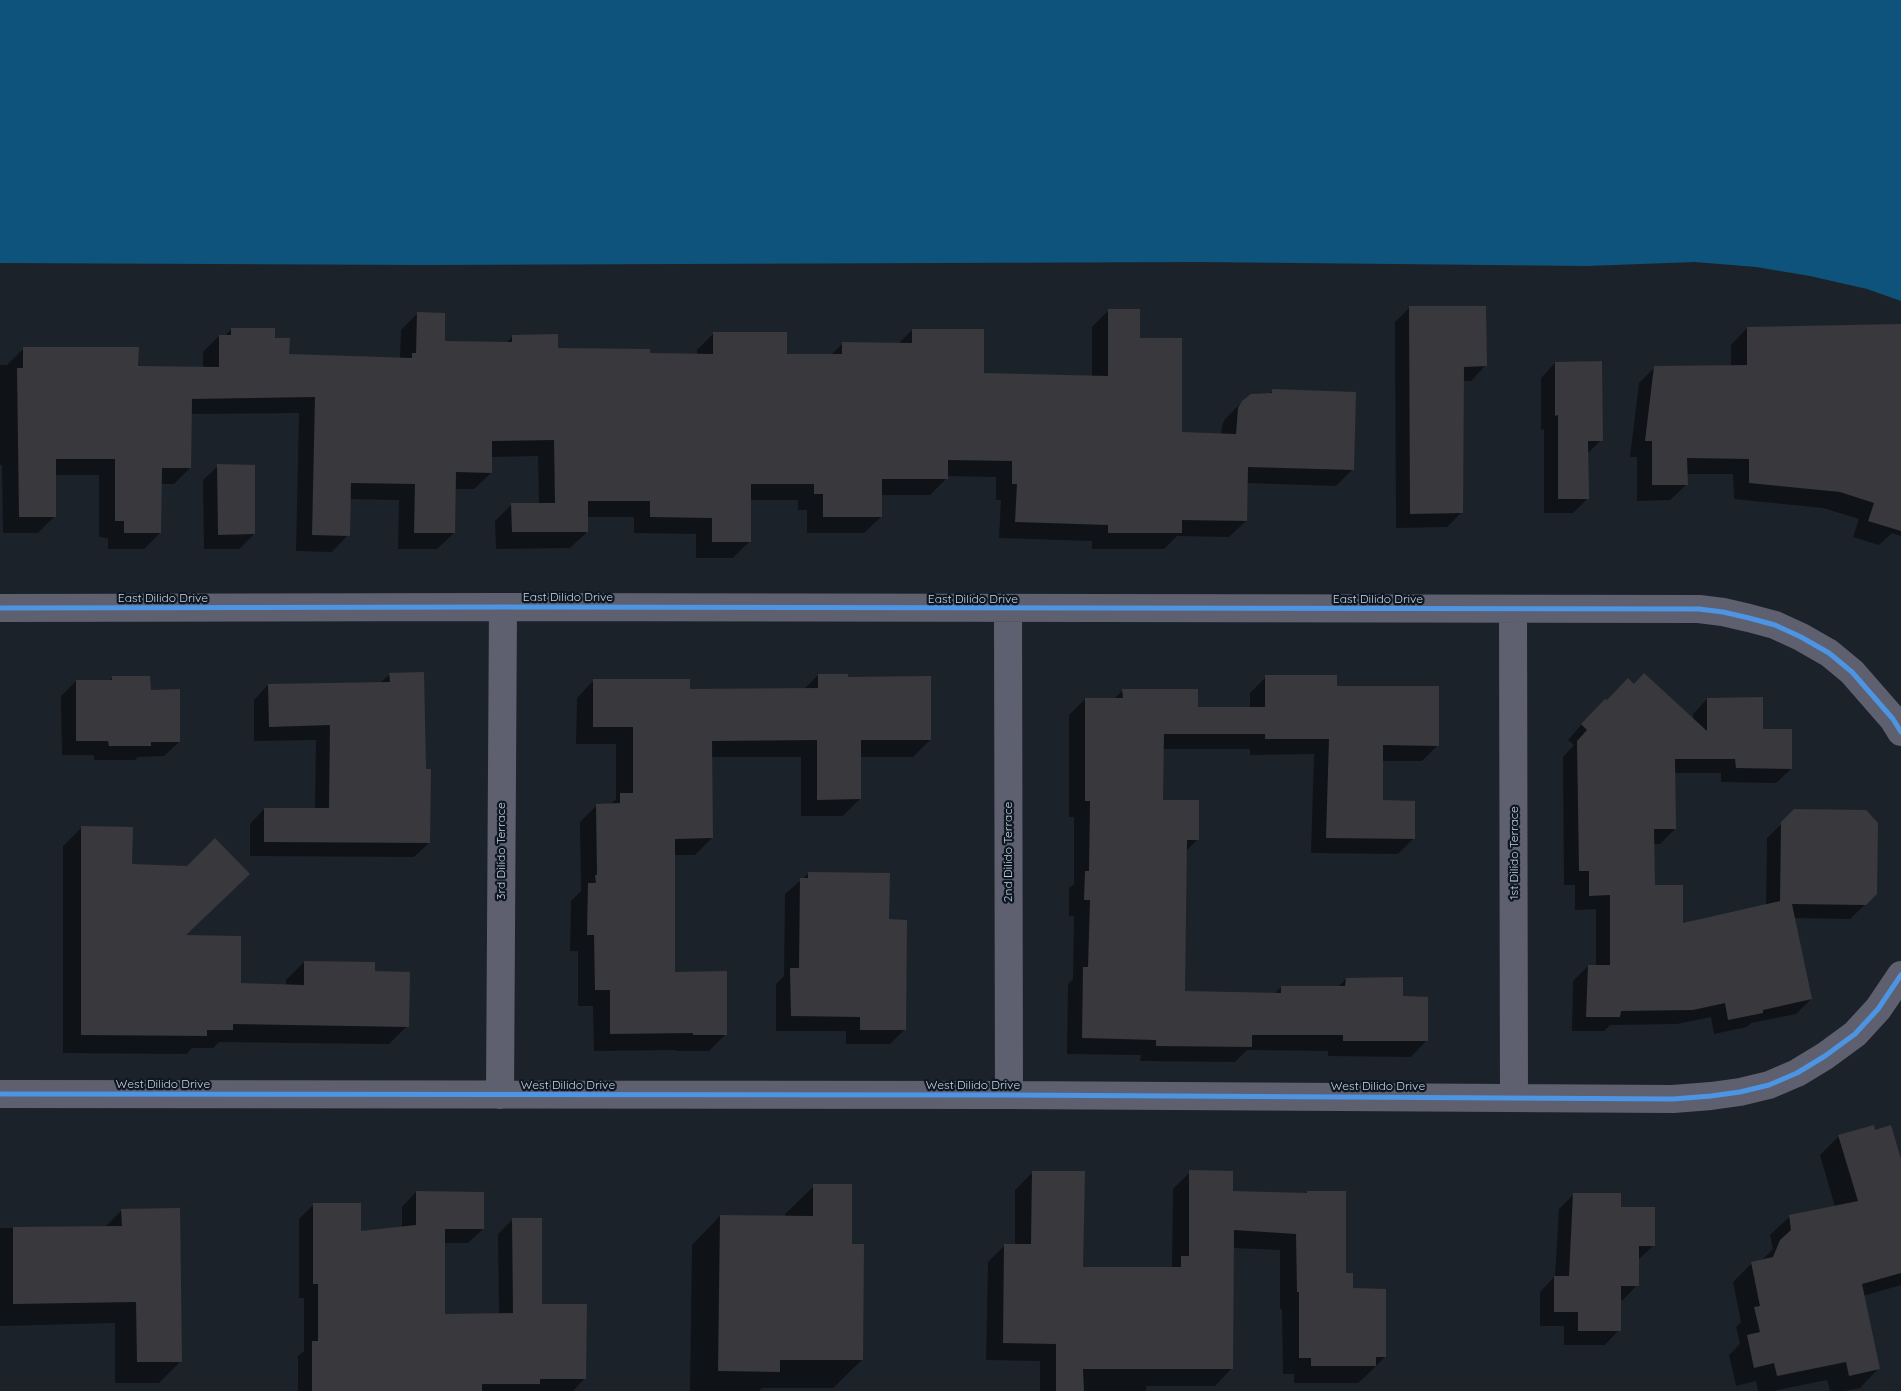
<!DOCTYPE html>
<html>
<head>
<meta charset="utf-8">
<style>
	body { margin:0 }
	canvas { display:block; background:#1c2229 }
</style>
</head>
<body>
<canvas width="1901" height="1391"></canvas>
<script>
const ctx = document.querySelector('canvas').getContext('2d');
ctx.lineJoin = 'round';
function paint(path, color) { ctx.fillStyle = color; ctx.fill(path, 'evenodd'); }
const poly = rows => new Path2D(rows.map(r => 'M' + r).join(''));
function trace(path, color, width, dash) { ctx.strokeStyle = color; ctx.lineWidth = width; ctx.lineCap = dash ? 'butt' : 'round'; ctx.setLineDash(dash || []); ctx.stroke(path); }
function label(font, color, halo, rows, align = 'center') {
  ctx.font = font + ' Quicksand,sans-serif'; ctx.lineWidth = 4.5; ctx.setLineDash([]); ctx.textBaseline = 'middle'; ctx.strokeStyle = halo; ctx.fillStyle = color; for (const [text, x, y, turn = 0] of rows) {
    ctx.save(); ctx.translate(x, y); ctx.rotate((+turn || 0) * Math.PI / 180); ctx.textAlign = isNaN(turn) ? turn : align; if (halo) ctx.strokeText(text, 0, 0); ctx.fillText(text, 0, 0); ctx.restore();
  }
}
paint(poly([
	[0,0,1901,0,1901,301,1867,289,1810,276,1756,267,1695,262,1587,266,1199,262,424,265,0,263]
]), '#0d537b');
paint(poly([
	[1409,308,1485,366,1471,381,1463,381,1462,512,1447,527,1396,528,1395,322],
	[1109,310,1138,339,1181,433,1221,435,1222,425,1225,419,1242,402,1269,394,1272,391,1353,469,1336,486,1247,483,1246,521,1229,537,1177,536,1164,549,1092,549,1092,541,999,538,1001,500,996,500,996,477,946,476,946,479,930,495,881,495,881,517,864,533,807,533,807,510,798,510,798,500,750,500,750,541,733,558,696,558,696,534,634,533,634,517,587,517,587,532,570,548,496,549,495,521,512,504,539,504,538,456,491,457,491,473,474,489,454,489,454,533,437,549,398,549,399,500,349,499,348,535,332,552,296,551,299,413,191,414,190,468,174,484,160,484,160,533,144,549,108,549,108,538,99,537,99,475,55,475,55,516,38,533,3,533,2,465,0,465,0,365,7,365,23,349,137,367,203,368,203,352,219,336,225,336,231,329,274,339,288,355,400,359,401,330,417,314,443,342,506,343,513,336,557,349,648,355,697,355,697,350,714,333,785,355,831,355,842,344,898,344,912,330,982,374,1092,377,1092,327],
	[1747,328,1901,371,1901,536,1892,533,1879,545,1853,537,1859,519,1823,508,1734,499,1733,474,1686,474,1687,484,1670,500,1637,501,1637,457,1630,457,1639,383,1655,367,1731,366,1731,345],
	[1555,363,1601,440,1587,454,1588,498,1573,513,1544,513,1544,429,1541,430,1541,378],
	[218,466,254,534,239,549,204,549,203,480],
	[390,674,424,770,429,843,414,857,250,856,250,824,264,809,315,809,316,740,254,741,254,700,268,685,380,683],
	[818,675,846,679,930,740,913,757,860,757,860,799,843,816,801,816,801,757,711,757,712,838,695,855,674,855,673,973,726,1034,709,1051,676,1051,676,1050,594,1051,593,1006,578,1006,578,951,570,951,571,901,581,891,580,822,597,805,610,805,616,799,616,744,576,744,577,698,593,681,689,691,804,689],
	[113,677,150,691,179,742,164,756,138,757,135,760,94,760,94,755,62,755,61,696,76,681,109,681],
	[1266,677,1336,688,1438,745,1422,761,1381,761,1381,802,1414,838,1398,854,1311,853,1314,754,1250,755,1250,749,1162,749,1162,801,1198,839,1186,851,1184,992,1274,994,1281,987,1338,987,1346,979,1402,998,1426,1041,1411,1057,1328,1056,1328,1051,1247,1050,1235,1062,1140,1061,1141,1055,1067,1054,1068,984,1073,979,1074,916,1069,916,1069,888,1074,884,1074,817,1069,817,1069,715,1085,699,1113,700,1123,690,1197,708,1250,708,1250,693],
	[1634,685,1693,720,1693,714,1707,699,1762,730,1791,769,1776,783,1721,782,1721,773,1674,773,1675,829,1660,844,1653,844,1654,886,1681,925,1766,906,1767,838,1795,811,1876,894,1850,919,1793,918,1811,999,1796,1014,1751,1023,1747,1027,1714,1034,1711,1017,1677,1024,1610,1025,1604,1031,1572,1031,1573,981,1588,966,1596,966,1596,909,1575,910,1575,885,1564,885,1563,757,1574,745,1568,740,1590,715,1606,702],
	[82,827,131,866,184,936,240,984,286,985,286,980,304,962,374,972,407,1026,389,1044,219,1042,213,1048,192,1048,187,1054,63,1053,63,846],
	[809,873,888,921,905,1029,890,1044,846,1044,846,1031,776,1031,776,984,784,976,785,894],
	[1875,1131,1901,1164,1901,1285,1863,1296,1878,1369,1860,1388,1844,1391,1830,1391,1827,1380,1773,1391,1758,1391,1756,1381,1736,1386,1729,1355,1740,1344,1736,1327,1741,1322,1733,1282,1752,1263,1762,1260,1773,1249,1770,1235,1789,1217,1835,1207,1820,1155,1839,1136],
	[1190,1172,1232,1192,1305,1194,1307,1192,1351,1290,1385,1357,1368,1374,1358,1383,1294,1383,1294,1374,1283,1374,1282,1309,1280,1309,1280,1250,1233,1248,1232,1368,1215,1386,1146,1386,1146,1391,1040,1391,1040,1361,986,1360,988,1262,1005,1245,1015,1245,1015,1190,1032,1173,1082,1269,1170,1268,1172,1266,1173,1189],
	[814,1186,851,1245,862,1360,833,1388,762,1388,759,1391,690,1391,692,1245,720,1216,785,1217,785,1214],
	[416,1192,483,1229,468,1243,443,1243,444,1315,499,1314,498,1234,513,1219,541,1305,585,1378,573,1391,298,1391,298,1356,304,1351,304,1298,299,1298,299,1219,314,1204,359,1232,402,1228,402,1207],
	[1574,1194,1619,1208,1654,1245,1638,1260,1637,1285,1623,1300,1620,1300,1619,1330,1605,1345,1564,1345,1564,1326,1540,1326,1540,1292,1555,1276,1559,1209],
	[122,1210,181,1361,159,1383,115,1383,115,1323,0,1326,0,1228,105,1227]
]), '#0007');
paint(poly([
	[1409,306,1486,306,1487,366,1464,367,1463,513,1410,514],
	[1108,309,1140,309,1140,338,1182,338,1182,432,1236,434,1238,408,1242,401,1251,394,1272,393,1272,389,1356,392,1354,470,1248,467,1247,521,1182,520,1182,533,1108,533,1108,525,1015,522,1017,484,1012,484,1012,461,948,460,948,479,882,479,882,517,823,517,823,494,814,494,814,484,751,484,751,542,712,542,712,518,650,517,650,501,588,501,588,532,512,532,511,503,555,503,554,440,492,441,492,473,456,472,455,533,414,533,415,484,351,483,350,536,312,535,315,397,192,399,191,468,162,468,161,533,124,533,124,521,115,521,115,459,56,459,56,517,19,517,17,368,23,368,23,347,139,347,138,366,219,367,219,335,231,335,231,328,275,328,275,338,290,338,289,354,412,358,412,353,416,353,417,312,445,313,445,341,512,342,512,335,558,334,558,348,650,349,650,353,713,354,713,332,787,332,787,354,842,354,842,342,912,343,912,329,984,329,984,373,1108,376],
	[1901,324,1901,531,1868,521,1874,503,1840,492,1749,483,1749,459,1687,458,1688,485,1652,485,1652,441,1645,441,1654,366,1747,365,1747,327],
	[1602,361,1603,441,1588,441,1589,499,1558,499,1558,415,1555,416,1555,362],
	[217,464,255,465,255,534,218,535],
	[424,672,426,769,431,769,430,843,264,842,264,808,329,808,330,725,269,727,268,684,390,682,389,673],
	[1644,673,1707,731,1707,698,1763,697,1763,729,1792,729,1792,769,1736,768,1735,759,1675,759,1676,829,1654,829,1655,885,1683,885,1683,923,1780,901,1781,822,1794,809,1866,810,1878,823,1877,894,1866,905,1792,904,1812,999,1763,1010,1763,1013,1728,1020,1725,1003,1693,1010,1621,1011,1620,1017,1586,1017,1588,965,1610,965,1610,895,1589,896,1589,871,1579,871,1577,741,1587,730,1581,724,1605,699,1607,700,1628,678,1634,684],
	[818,674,848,674,848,677,931,676,931,740,861,740,861,799,817,800,817,740,712,741,713,838,675,839,675,972,727,971,727,1035,693,1035,693,1033,610,1034,610,990,595,990,594,935,587,935,588,883,596,883,595,875,597,875,596,804,620,803,620,793,633,793,633,727,593,727,593,679,690,679,690,689,818,688],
	[1265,675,1337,675,1337,686,1439,686,1439,746,1383,745,1383,800,1415,801,1415,839,1326,838,1329,739,1265,739,1265,734,1164,734,1163,800,1199,800,1199,840,1187,840,1185,991,1281,993,1281,986,1345,986,1346,978,1403,977,1403,996,1428,997,1428,1041,1343,1041,1343,1035,1252,1035,1252,1047,1156,1046,1156,1040,1082,1038,1083,967,1088,967,1090,900,1084,900,1085,871,1089,871,1090,801,1085,801,1085,698,1123,698,1122,689,1198,689,1198,707,1265,707],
	[112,676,150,676,151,690,180,689,180,742,151,742,151,746,109,746,108,741,76,741,76,680,112,680],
	[81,826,133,827,132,864,187,866,215,838,250,874,186,935,241,936,241,983,304,985,304,961,375,962,375,971,410,972,409,1027,233,1024,233,1030,207,1030,207,1036,81,1035],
	[808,872,890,873,889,919,907,920,906,1030,860,1030,860,1017,791,1016,790,968,799,968,800,878,808,878],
	[1874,1125,1875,1130,1891,1125,1901,1159,1901,1273,1862,1284,1880,1369,1849,1376,1846,1362,1777,1376,1774,1363,1754,1368,1747,1335,1760,1332,1754,1307,1760,1306,1751,1262,1773,1257,1780,1240,1791,1230,1789,1215,1858,1201,1838,1135],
	[1189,1170,1233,1171,1233,1191,1307,1193,1307,1191,1346,1191,1346,1273,1353,1273,1353,1288,1386,1289,1386,1357,1376,1357,1376,1366,1311,1366,1311,1358,1299,1358,1299,1292,1297,1292,1296,1234,1234,1230,1233,1369,1083,1369,1084,1391,1056,1391,1056,1344,1003,1343,1004,1244,1031,1244,1032,1171,1085,1171,1083,1267,1181,1267,1181,1256,1189,1256],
	[813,1184,852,1184,852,1244,864,1244,863,1360,780,1360,780,1372,718,1371,720,1215,813,1216],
	[416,1191,484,1192,484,1229,445,1229,445,1314,513,1313,512,1218,542,1218,542,1304,587,1304,586,1379,540,1379,540,1384,482,1384,482,1391,312,1391,312,1341,318,1341,318,1284,313,1284,313,1203,361,1203,361,1231,416,1225],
	[1573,1193,1621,1193,1621,1207,1655,1207,1655,1246,1639,1246,1639,1286,1621,1286,1621,1331,1578,1331,1578,1312,1554,1312,1554,1276,1569,1276],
	[180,1208,182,1362,137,1362,136,1302,13,1304,13,1227,122,1226,121,1209]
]), '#38383d');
trace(poly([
	[0,608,503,607,1699,609,1723,612,1749,618,1775,625,1801,637,1829,653,1852,672,1893,719,1901,732],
	[1008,609,1009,1095],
	[1513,609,1514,1097],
	[0,1094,1009,1095,1673,1099,1711,1096,1740,1092,1769,1085,1797,1073,1825,1056,1855,1034,1878,1009,1901,975],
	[500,1095,503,607]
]), '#5e606f', 28);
trace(poly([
	[0,608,503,607,1699,609,1723,612,1749,618,1775,625,1801,637,1829,653,1852,672,1893,719,1901,732],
	[0,1094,1009,1095,1673,1099,1711,1096,1740,1092,1769,1085,1797,1073,1825,1056,1855,1034,1878,1009,1901,975]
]), '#4d94e3', 5);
label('12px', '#cbd2db', '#0e1824', [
	["East Dilido Drive",568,597],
	["East Dilido Drive",163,598],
	["East Dilido Drive",973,599],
	["East Dilido Drive",1378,599],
	["3rd Dilido Terrace",501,851,-90],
	["2nd Dilido Terrace",1008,852,-90],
	["1st Dilido Terrace",1514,853,-90],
	["West Dilido Drive",163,1084],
	["West Dilido Drive",568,1085],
	["West Dilido Drive",973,1085],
	["West Dilido Drive",1378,1086]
]);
</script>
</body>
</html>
